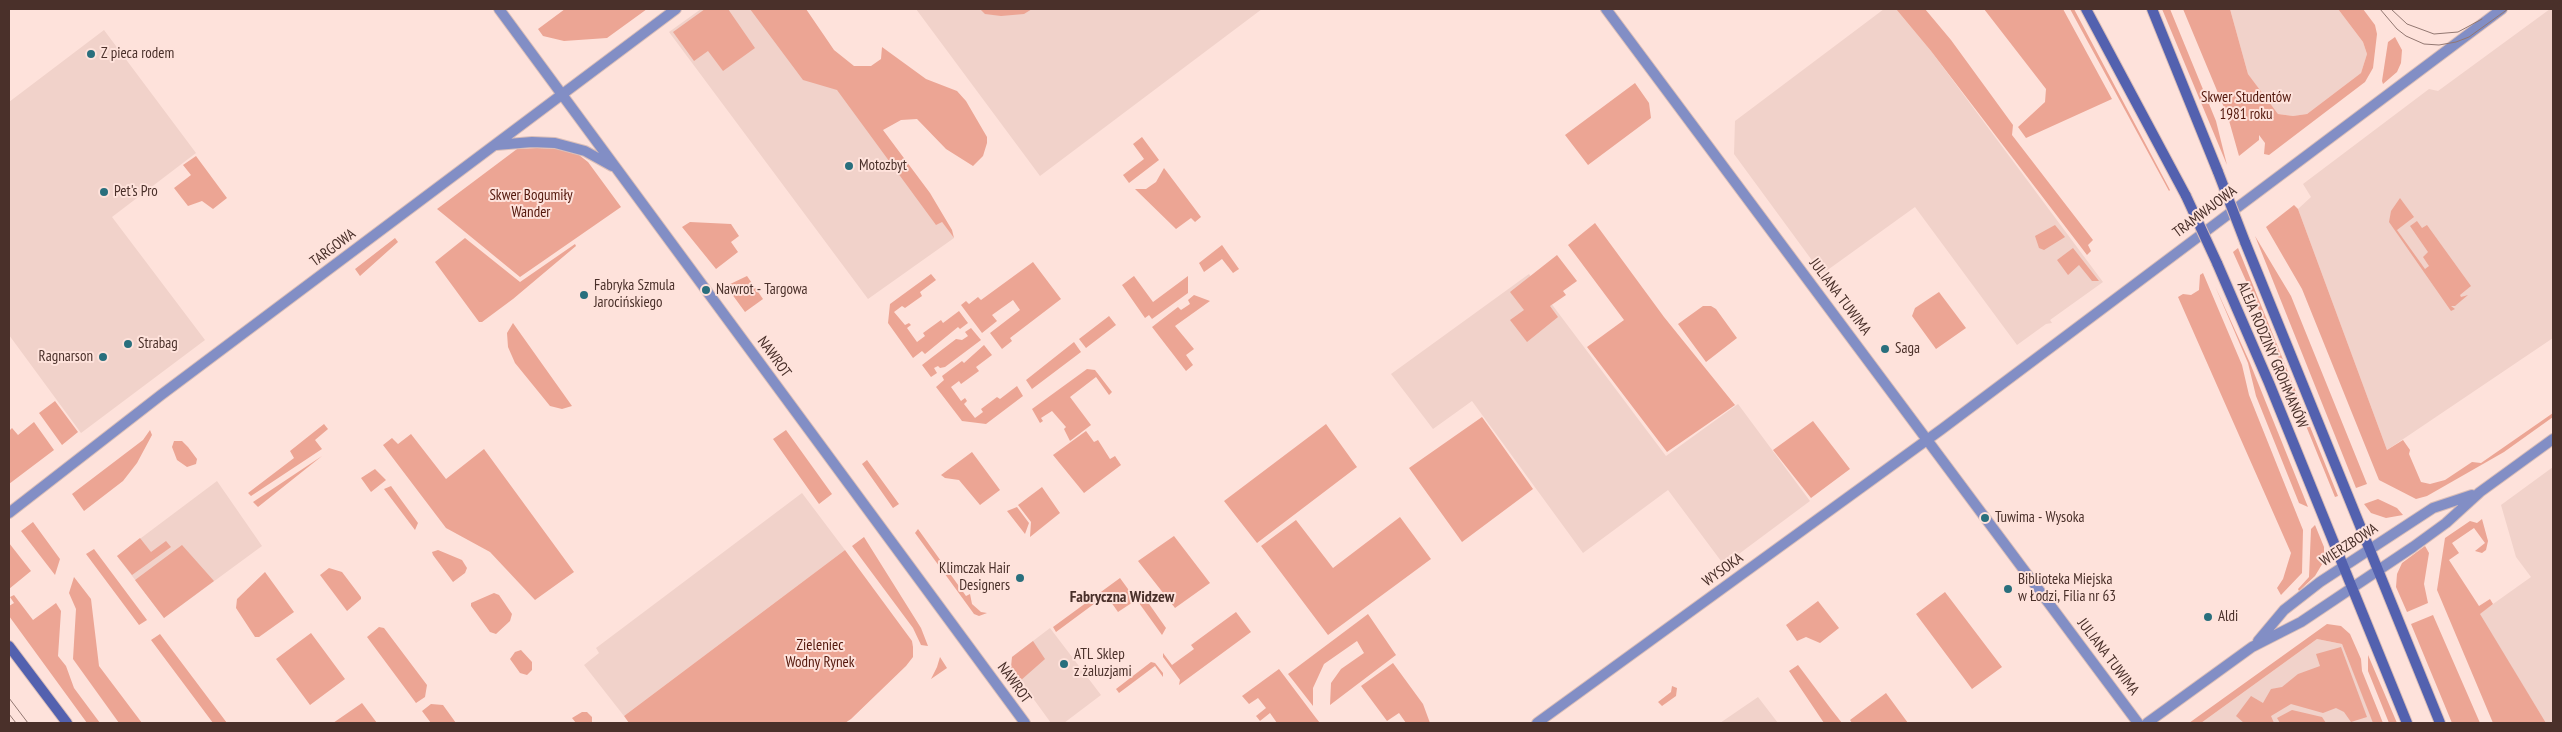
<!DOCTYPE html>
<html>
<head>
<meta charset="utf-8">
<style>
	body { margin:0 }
	#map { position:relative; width:2562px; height:732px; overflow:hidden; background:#fee2db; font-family:"PT Sans Narrow",sans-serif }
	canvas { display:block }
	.frame { position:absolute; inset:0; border:10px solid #4a302a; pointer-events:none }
</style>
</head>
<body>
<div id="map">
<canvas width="2562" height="732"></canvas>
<div class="frame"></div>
</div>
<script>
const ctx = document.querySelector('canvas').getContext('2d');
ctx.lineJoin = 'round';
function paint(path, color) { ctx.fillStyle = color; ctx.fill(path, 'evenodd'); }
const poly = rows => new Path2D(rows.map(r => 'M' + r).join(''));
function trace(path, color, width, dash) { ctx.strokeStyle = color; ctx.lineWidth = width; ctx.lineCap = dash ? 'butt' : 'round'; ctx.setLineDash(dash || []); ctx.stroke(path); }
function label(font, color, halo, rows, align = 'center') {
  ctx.font = font + ' "PT Sans Narrow",sans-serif'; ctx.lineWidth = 4; ctx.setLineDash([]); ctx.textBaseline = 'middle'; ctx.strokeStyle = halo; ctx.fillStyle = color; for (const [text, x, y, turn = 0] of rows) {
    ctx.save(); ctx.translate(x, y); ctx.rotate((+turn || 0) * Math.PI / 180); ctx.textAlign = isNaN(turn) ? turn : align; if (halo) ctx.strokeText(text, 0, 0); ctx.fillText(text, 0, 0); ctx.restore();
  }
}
paint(poly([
	[701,9,782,9,954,238,868,299,669,32],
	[916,9,1262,9,1040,176],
	[1884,9,1896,9,1931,51,2103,282,2050,320,2052,323,2046,324,2017,345,1915,207,1822,274,1734,154,1735,121],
	[2230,9,2338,9,2363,42,2367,54,2361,73,2307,114,2293,116,2278,114,2248,74],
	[2550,9,2553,9,2553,338,2387,450,2298,209,2311,197,2303,184,2429,89,2438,91],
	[104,30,196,153,112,217,205,340,81,433,9,335,9,102],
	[1529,274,1666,456,1738,404,1810,501,1724,565,1668,490,1583,553,1472,401,1433,429,1391,374],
	[2553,467,2553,723,2546,723,2479,614,2531,577,2516,557,2501,505],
	[217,481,262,546,164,618,117,556],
	[802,493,845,550,624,716,584,665,599,653,596,648],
	[1050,628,1101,695,1064,723,1051,723,1011,668,1012,657],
	[2317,639,2342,644,2374,723,2201,723],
	[1758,697,1778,723,1720,723]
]), '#f1d2ca');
paint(poly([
	[565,9,647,9,607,38,564,41,543,36,538,29],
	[705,9,728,9,755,48,723,71,708,51,694,61,673,32],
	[750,9,806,9,834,50,854,66,871,66,881,59,882,47,926,79,957,91,966,101,987,137,987,143,983,156,973,166,946,149,917,119,901,120,883,130,930,193,952,230,954,238,942,222,936,225,837,90,803,80],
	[980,9,1032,9,1024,14,1001,16,985,14],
	[1896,9,1925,9,1951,40,2013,125,2012,135,2093,240,2088,245,2091,251,2087,255,1931,51],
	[1984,9,2063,9,2112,99,2026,138,2018,127,2045,102,2046,89],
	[2070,9,2074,9,2170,190,2169,191],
	[2162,9,2170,9,2216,121,2227,165],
	[2183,9,2230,9,2248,74,2278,114,2293,116,2307,114,2361,73,2367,54,2363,42,2338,9,2363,9,2375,25,2377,34,2373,68,2365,82,2269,155,2264,154,2265,143,2259,135,2259,140,2239,156,2228,117],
	[2395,37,2402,50,2401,63,2397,72,2383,84,2382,81,2388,42],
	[1635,83,1649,103,1651,118,1588,165,1565,135],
	[1142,137,1159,160,1129,183,1123,175,1144,159,1133,144],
	[537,148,557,149,579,155,588,162,621,207,520,277,437,209,517,149],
	[196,156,227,198,213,209,202,201,188,206,174,188,191,175,183,165],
	[1164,168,1201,217,1195,222,1191,218,1176,229,1135,189,1146,189,1156,182],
	[2400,198,2414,217,2397,230,2425,269,2429,266,2423,257,2428,252,2410,226,2417,221,2422,228,2427,225,2471,286,2460,295,2461,297,2468,295,2455,306,2451,306,2455,309,2451,311,2389,222,2391,211],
	[2294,205,2298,209,2387,450,2403,440,2410,450,2409,454,2421,482,2430,484,2445,480,2472,462,2481,463,2553,413,2553,417,2504,452,2427,496,2416,499,2379,480,2302,289,2266,227],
	[690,222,731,224,739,236,731,242,738,252,716,269,682,227],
	[1595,223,1664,317,1735,405,1667,452,1587,347,1624,320,1568,245],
	[2055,225,2065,237,2044,250,2039,248,2035,236],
	[2255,236,2291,296,2367,484,2356,488],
	[395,238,398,242,360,276,355,269],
	[465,238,520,282,575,244,576,246,513,299,482,322,479,322,435,262],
	[1222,245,1239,269,1233,273,1222,259,1204,272,1199,263],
	[2073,248,2099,281,2092,281,2079,265,2068,275,2057,260],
	[2238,248,2338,496,2335,497,2256,303,2233,252],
	[1557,255,1577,281,1563,291,1566,295,1550,306,1558,317,1527,342,1510,320,1524,310,1510,292],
	[1033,262,1061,299,1010,338,1012,341,1002,349,990,333,1020,310,1013,300,992,315,997,321,982,333,961,305,966,301,969,304,978,297,981,300],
	[2203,273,2242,365,2249,395,2303,530,2302,573,2281,595,2277,588,2283,579,2291,553,2178,297,2183,294,2191,295,2199,290,2200,275],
	[931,274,936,280,920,292,922,296,905,308,902,306,894,312,905,325,909,323,911,325,907,328,917,342,925,336,923,333,941,320,943,323,959,311,968,323,960,329,958,327,925,354,922,351,913,358,888,323,890,304],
	[747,276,763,299,745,312,726,286],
	[1134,276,1153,302,1188,276,1188,293,1152,319,1149,315,1145,318,1122,285],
	[2215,286,2250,363,2308,507,2299,503,2256,396,2248,363],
	[1939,292,1966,328,1936,349,1912,316,1915,308],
	[1194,295,1210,301,1175,326,1194,349,1186,355,1193,365,1186,371,1152,327,1178,307,1181,310,1190,304,1188,300],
	[1703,306,1711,306,1716,309,1737,338,1706,362,1678,324],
	[1109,316,1116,325,1086,348,1079,339],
	[513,323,572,406,562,409,550,406,515,363,508,347,507,333],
	[971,328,981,340,945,367,940,368,938,366,934,368,937,373,931,377,922,365,956,339,962,340,968,336,965,332],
	[1074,342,1081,352,1032,389,1026,380],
	[984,345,992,355,976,367,979,371,961,384,959,381,951,387,961,401,965,398,967,401,964,404,975,418,983,412,981,409,997,397,1000,399,1017,386,1023,396,986,424,962,421,936,387,944,380,942,376,962,361,964,363],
	[1087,369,1095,370,1112,392,1109,395,1096,377,1070,397,1091,425,1070,441,1064,429,1066,427,1052,411,1041,418,1043,421,1040,423,1032,409],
	[55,401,78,432,62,445,39,413],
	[1482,417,1533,489,1462,542,1409,468],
	[1813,421,1850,469,1811,498,1773,450],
	[34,422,54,450,9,484,9,431,12,428,18,435],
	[324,424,328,429,315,440,322,449,251,496,248,493,294,458,290,451],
	[1326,424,1357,467,1257,543,1224,501],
	[150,430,152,435,137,463,123,481,84,511,72,494,143,440],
	[786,430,832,494,819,504,773,439],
	[1086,431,1094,442,1098,440,1110,459,1115,456,1121,465,1084,493,1053,455],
	[411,434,446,479,484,449,574,572,535,600,490,552,446,528,383,445,392,438,398,444],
	[174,441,182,441,188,447,197,459,196,464,187,467,177,460,172,447],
	[972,452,1000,490,980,505,959,480,945,478,941,475],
	[322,456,258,507,253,502],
	[867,460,899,504,893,508,862,464],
	[375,469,386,480,371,492,361,478],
	[391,486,418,523,415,530,384,489],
	[1042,487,1060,513,1030,537,1031,522,1018,505],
	[2378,499,2397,508,2403,515,2386,518,2371,513,2364,504],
	[1017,507,1029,523,1025,534,1007,511],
	[1400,517,1431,559,1328,635,1261,546,1296,520,1333,568],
	[2482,519,2488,541,2486,550,2482,553,2475,551,2485,543,2474,528,2452,543,2459,553,2449,560,2479,606,2490,599,2493,604,2480,614,2546,723,2493,723,2437,590,2445,538,2470,521,2477,523],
	[33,522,60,559,55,575,21,531],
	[2315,525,2324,547,2324,561,2315,576,2299,591,2298,589,2309,577,2311,529],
	[918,529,966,596,970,594,972,604,981,612,987,613,979,616,974,614,915,533],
	[1174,536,1210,583,1175,608,1138,561],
	[864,537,921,628,928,646,921,645,913,628,852,546],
	[140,538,151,552,166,541,171,547,132,575,117,556],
	[9,543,31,571,9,589],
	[182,545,214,581,164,618,135,580],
	[2425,546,2429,553,2424,584,2428,603,2407,612,2396,587,2397,574,2402,563],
	[94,549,147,620,139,625,86,554],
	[438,550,462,560,467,568,465,573,453,582,433,555,432,552],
	[845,550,912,641,913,647,913,657,906,666,851,719,845,723,629,723,624,716],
	[329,568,342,572,361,597,361,599,347,611,320,575],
	[265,572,294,612,259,637,255,637,236,608,237,599],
	[74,577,91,599,99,666,142,723,119,723,73,659,76,609,69,593],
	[1120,578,1136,600,1118,612,1106,595,1056,632,1053,627],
	[1945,592,2002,667,1972,689,1916,614],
	[494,593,499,595,512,614,510,621,496,634,490,632,471,606,471,603],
	[14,595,33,620,56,603,61,611,58,656,66,666,74,688,100,723,87,723,9,616,9,606,14,603,10,597],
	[1147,601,1166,628,1162,635,1139,603],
	[1818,601,1839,628,1820,643,1806,637,1797,641,1786,625],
	[1236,612,1251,632,1179,685,1180,680,1163,657,1163,653,1172,665,1194,649,1191,645],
	[1368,614,1396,655,1330,705,1331,683,1341,669,1364,653,1357,641,1324,664,1313,688,1313,706,1288,674],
	[2433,615,2480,723,2452,723,2411,624],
	[2327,624,2341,626,2350,634,2361,659,2362,671,2383,723,2373,723,2342,644,2317,639,2201,723,2189,723],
	[379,627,384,628,427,685,425,697,416,703,367,637],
	[311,633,345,679,310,705,276,659],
	[160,634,227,723,213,723,151,640],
	[1033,641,1045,659,1020,681,1011,668,1012,657],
	[2341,647,2367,717,2351,722,2344,712,2336,708,2323,713,2291,704,2271,716,2274,723,2244,723,2236,716,2251,696,2263,703,2271,689,2282,687,2298,674,2320,666,2316,654],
	[521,650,532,662,532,670,527,675,520,673,510,659,515,652],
	[2368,655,2397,723,2389,723,2368,671],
	[940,657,947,668,931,679,937,667],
	[1151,662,1155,663,1163,673,1163,677,1155,666,1119,693,1116,689],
	[1393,663,1423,704,1430,723,1406,723,1399,713,1387,721,1361,686],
	[1798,665,1831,709,1842,723,1824,723,1789,671],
	[1279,669,1316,718,1320,723,1277,723,1270,713,1260,721,1256,716,1266,708,1258,698,1249,704,1242,696],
	[1672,686,1677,688,1676,696,1662,706,1658,702,1671,692],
	[1886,693,1908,723,1852,723,1850,720],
	[362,703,377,723,333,723],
	[431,704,443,705,456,723,431,723,422,711],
	[2292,710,2322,717,2326,723,2280,723,2277,718],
	[582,712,587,712,592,717,592,723,576,723,572,718]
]), '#eca594');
const tertiary = poly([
	[499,9,1025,723],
	[1606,9,2138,723],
	[496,145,532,142,555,143,585,151,612,166],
	[9,513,161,395,676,9],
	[2258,641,2284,610,2320,582,2433,508,2472,495],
	[1537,723,1942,429,2502,9],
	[2147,723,2252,647,2301,622,2413,547,2446,523,2480,492,2553,439]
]);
const secondary = poly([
	[2086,9,2186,196],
	[2152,9,2218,172],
	[2245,242,2440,723],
	[2217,263,2269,383,2407,723],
	[9,646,67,723]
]);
trace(tertiary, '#dabeb8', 12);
trace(secondary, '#dabeb8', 12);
trace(tertiary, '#828ec5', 10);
trace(secondary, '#5361af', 10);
trace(poly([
	[2380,9,2397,29,2406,36,2424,44,2439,45,2456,42,2469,37,2508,9],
	[2391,9,2407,24,2434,34,2458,32,2482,19],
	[9,698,28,723],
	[9,714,16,723]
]), '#927771', 1);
const secondaryBridge = poly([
	[2218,172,2245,242],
	[2186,196,2217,263]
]);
trace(secondaryBridge, '#dabeb8', 12, []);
trace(secondaryBridge, '#5361af', 10);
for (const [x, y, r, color] of [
	[91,54,5,"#296f7d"],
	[849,166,5,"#296f7d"],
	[104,192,5,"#296f7d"],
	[706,290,5,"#296f7d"],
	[584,295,5,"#296f7d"],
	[128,344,5,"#296f7d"],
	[1885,349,5,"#296f7d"],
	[103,357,5,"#296f7d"],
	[1985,518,5,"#296f7d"],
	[1020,578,5,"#296f7d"],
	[2008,589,5,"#296f7d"],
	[2208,617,5,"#296f7d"],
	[1064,664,5,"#296f7d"]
]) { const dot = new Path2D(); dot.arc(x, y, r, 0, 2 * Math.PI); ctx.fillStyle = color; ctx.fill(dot); trace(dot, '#fee2db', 2); }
label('15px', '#4a302a', '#fee2db', [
	["Z pieca rodem",101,54],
	["Motozbyt",859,166],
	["Pet's Pro",114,192],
	["Fabryka Szmula",594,286],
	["Jarocińskiego",594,303],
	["Nawrot - Targowa",716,290],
	["Strabag",138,344],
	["Saga",1895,349],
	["Ragnarson",93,357,"right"],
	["Tuwima - Wysoka",1995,518],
	["Klimczak Hair",1010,569,"right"],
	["Designers",1010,586,"right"],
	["Biblioteka Miejska",2018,580],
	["w Łodzi, Filia nr 63",2018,597],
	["Aldi",2218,617],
	["ATL Sklep",1074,655],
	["z żaluzjami",1074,672]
], 'left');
label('15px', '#53170b', '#fee2db', [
	["Skwer Studentów",2246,98],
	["1981 roku",2246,115],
	["Skwer Bogumiły",531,196],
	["Wander",531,213],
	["Zieleniec",820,646],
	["Wodny Rynek",820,663]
]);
label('15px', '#4a302a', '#fee2db', [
	["TRAMWAJOWA",2205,212,-37],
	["TARGOWA",333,248,-37],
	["JULIANA TUWIMA",1840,297,53],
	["ALEJA RODZINY GROHMANÓW",2272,355,67],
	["NAWROT",774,357,54],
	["WIERZBOWA",2349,545,-33],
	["WYSOKA",1723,570,-36],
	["JULIANA TUWIMA",2108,657,53],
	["NAWROT",1014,683,54]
]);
label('bold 16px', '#4a302a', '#fee2db', [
	["Fabryczna Widzew",1122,597]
]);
</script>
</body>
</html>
